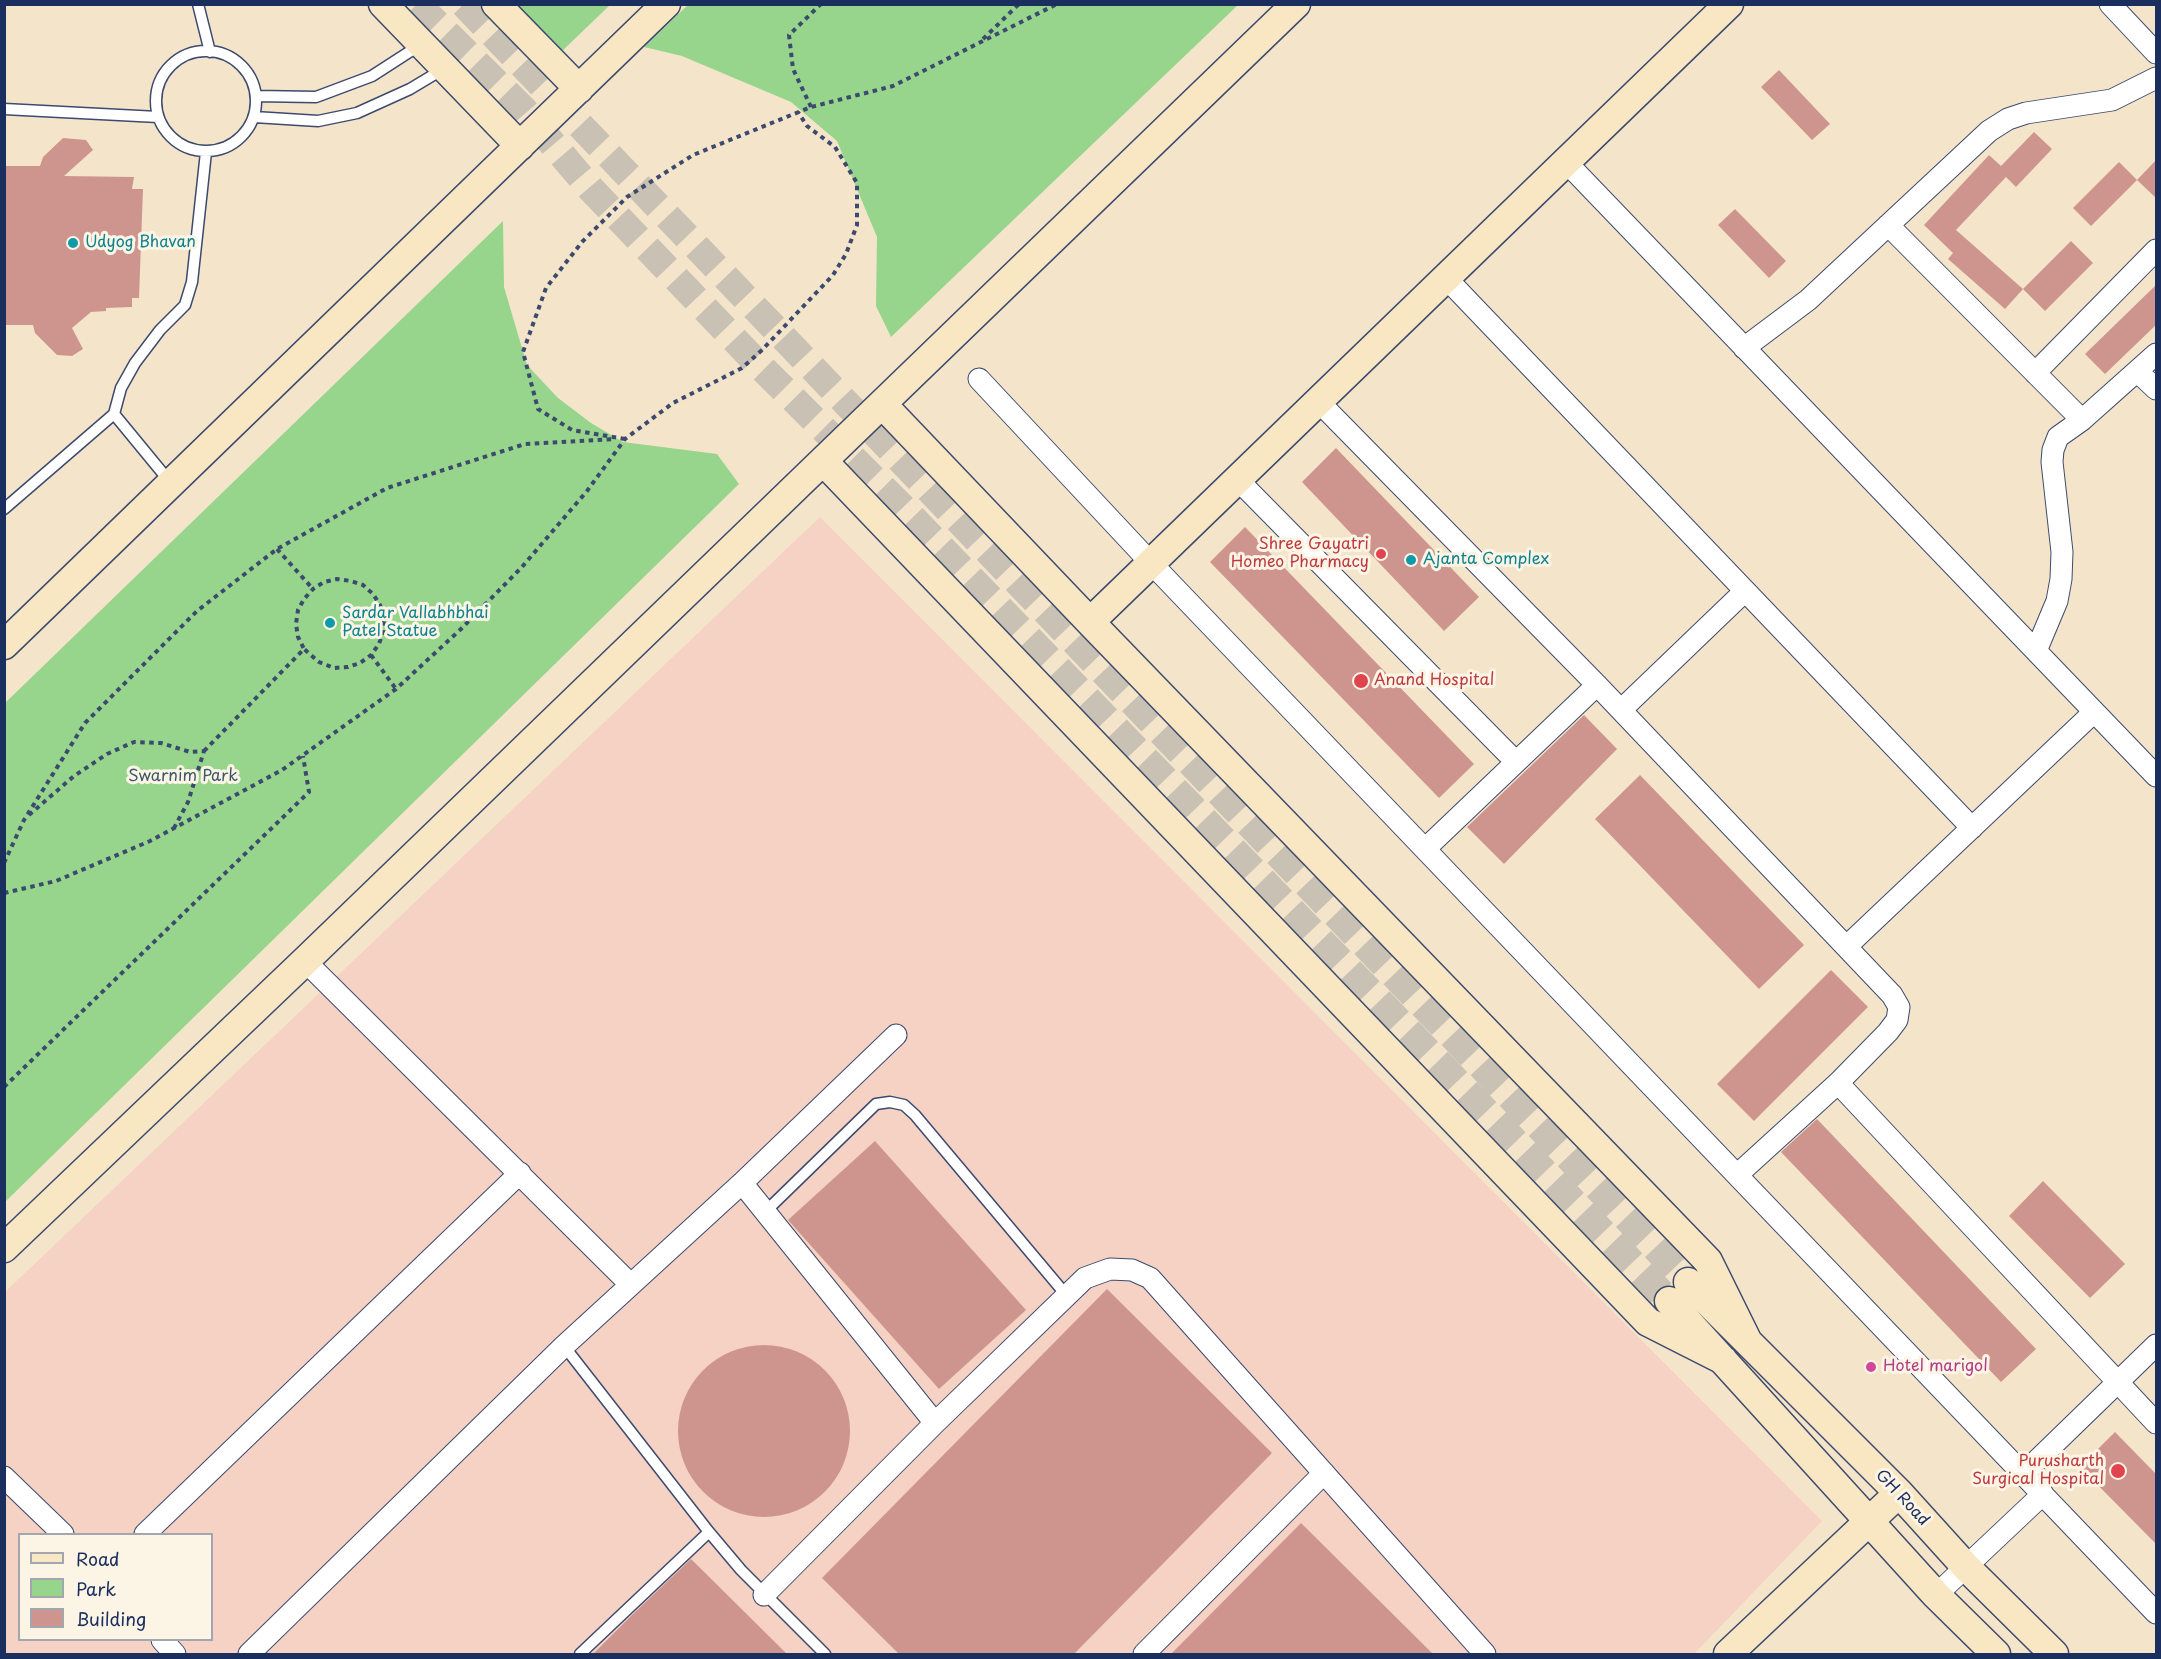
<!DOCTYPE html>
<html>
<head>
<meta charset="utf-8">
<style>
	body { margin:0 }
	#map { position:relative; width:2161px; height:1659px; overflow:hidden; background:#f4e5ca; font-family:"Playpen Sans",sans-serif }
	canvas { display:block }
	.frame { position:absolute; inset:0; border:6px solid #1b2f5e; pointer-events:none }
	.legend { position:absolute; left:18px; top:1533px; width:195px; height:108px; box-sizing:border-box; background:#fcf5e5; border:2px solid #a2a6af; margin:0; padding:8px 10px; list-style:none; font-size:18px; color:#1b2f5e }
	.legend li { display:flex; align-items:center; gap:12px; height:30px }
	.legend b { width:30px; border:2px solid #a2a6af }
</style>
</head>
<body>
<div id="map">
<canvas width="2161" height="1659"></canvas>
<div class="frame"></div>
<ul class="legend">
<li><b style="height:8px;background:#f9e7c3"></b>Road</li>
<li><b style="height:16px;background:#96d58b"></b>Park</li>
<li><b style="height:16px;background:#ce958f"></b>Building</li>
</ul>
</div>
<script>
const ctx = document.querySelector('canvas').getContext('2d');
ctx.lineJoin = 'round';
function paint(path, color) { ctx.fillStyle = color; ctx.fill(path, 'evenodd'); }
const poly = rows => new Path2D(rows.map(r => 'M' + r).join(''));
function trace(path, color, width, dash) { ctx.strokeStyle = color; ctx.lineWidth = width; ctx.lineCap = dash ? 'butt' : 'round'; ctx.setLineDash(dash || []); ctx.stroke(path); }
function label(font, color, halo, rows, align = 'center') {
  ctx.font = font + ' "Playpen Sans",sans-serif'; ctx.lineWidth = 6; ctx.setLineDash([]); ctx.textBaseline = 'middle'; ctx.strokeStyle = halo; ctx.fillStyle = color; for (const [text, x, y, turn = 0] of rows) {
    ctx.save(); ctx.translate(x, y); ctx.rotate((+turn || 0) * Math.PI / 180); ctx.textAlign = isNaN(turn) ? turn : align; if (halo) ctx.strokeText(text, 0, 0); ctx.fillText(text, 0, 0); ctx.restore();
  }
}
paint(poly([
	[820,517,1822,1521,1694,1654,5,1654,5,1292],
	[20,1534,212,1534,212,1640,20,1640]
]), '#f5d2c3');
paint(poly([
	[689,4,1238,4,1238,5,891,337,876,306,877,237,837,141,791,102,682,56,644,47],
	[516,5,610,5,561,52],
	[503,221,504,287,527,365,558,398,591,423,623,442,717,454,739,484,5,1202,5,703]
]), '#96d58b');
paint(poly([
	[1779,70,1830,124,1812,140,1761,87],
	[2034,132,2052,149,2016,187,2006,177,1956,230,2023,289,2005,309,1948,259,1953,253,1924,225,1989,155,2001,166],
	[63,138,86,140,93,150,64,176,134,177,132,189,143,189,139,298,132,298,132,307,106,308,106,311,91,312,72,328,83,349,72,356,57,355,35,333,33,325,4,325,4,166,40,166,43,157],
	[2157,159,2157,199,2137,180],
	[2119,162,2137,180,2091,226,2073,208],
	[1735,209,1786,261,1769,278,1718,225],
	[2071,241,2093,263,2045,311,2023,289],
	[2157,284,2157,324,2105,374,2085,354],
	[1336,448,1479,597,1444,631,1302,482],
	[1245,527,1474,764,1439,798,1210,562],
	[1584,715,1617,749,1504,864,1467,827],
	[1640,775,1804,945,1759,989,1595,819],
	[1831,970,1868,1007,1754,1121,1717,1084],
	[1817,1119,2036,1349,2001,1382,1781,1152],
	[875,1141,1026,1310,939,1389,788,1220],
	[2043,1181,2125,1264,2090,1298,2009,1216],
	[1107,1289,1272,1453,1074,1654,899,1654,822,1578],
	'678 1431a86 86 0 1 1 172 0a86 86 0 1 1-172 0Z',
	[2115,1432,2157,1475,2157,1545,2080,1467],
	[1301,1523,1433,1654,1171,1654],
	[691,1559,787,1654,593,1654,633,1614]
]), '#ce958f');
trace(poly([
	[417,4,524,110,590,188,754,360,901,506,1669,1301],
	[464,4,1688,1282]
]), '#c9c1b4', 28, [28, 14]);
const lane = poly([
	[198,4,210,52],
	'156 101a50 50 0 1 1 100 0a50 50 0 1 1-100 0Z',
	[256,96,316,97,372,76,420,45],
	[4,109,158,117],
	[254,117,318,121,357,113,410,89,445,68],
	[170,482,114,414,121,388,135,363,160,330,185,305,192,282,206,152],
	[4,509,114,414],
	[765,1212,876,1104,890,1102,904,1105,915,1115,1067,1296],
	[564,1346,709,1532,741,1570,825,1654],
	[580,1654,709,1532]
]);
const street = poly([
	[2110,4,2156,53],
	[1566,162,2156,776],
	[1888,225,2082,420,2156,354],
	[1446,278,1972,828],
	[1744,348,1808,300,1989,131,2008,119,2026,113,2112,100,2156,78],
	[2138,372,2156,389],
	[2035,373,2156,250],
	[979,379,1151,563,2156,1613],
	[1318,401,1597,685,1892,995,1899,1007,1897,1020,1888,1032,1838,1083,1737,1175],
	[1237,479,1516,762],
	[2036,651,2057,601,2061,579,2062,552,2052,462,2053,450,2058,437,2082,420],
	[1621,710,1745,591],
	[1425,849,1597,685],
	[1847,946,2094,712],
	[305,961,630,1284],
	[1838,1083,2156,1423],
	[742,1183,935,1423],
	[2023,1474,2156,1345],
	[4,1477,63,1534],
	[145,1534,520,1173],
	[764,1595,935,1423,1085,1278,1110,1269,1132,1270,1150,1278,1485,1654],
	[1936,1595,2043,1494],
	[162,1640,175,1654],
	[249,1654,564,1346,742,1183,896,1035],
	[1144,1654,1324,1473]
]);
const secondary = poly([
	[383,4,520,146],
	[496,4,579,89],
	[882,404,1090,622,1708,1261,1748,1342],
	[823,461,1648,1322,1723,1360],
	[1090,622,1729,4],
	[4,645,666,4],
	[4,1248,305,961,1296,4],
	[1688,1282,1899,1493,1966,1567,2054,1654],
	[1669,1301,1936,1595,1996,1654],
	[1728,1654,1899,1493]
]);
trace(lane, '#3c4a6e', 13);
trace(street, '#3c4a6e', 23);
trace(secondary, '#3c4a6e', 31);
trace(poly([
	[983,39,1019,4],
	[811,107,793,69,789,35,821,4],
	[625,439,572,430,538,409,523,352,546,288,582,242,627,197,693,155,811,107,893,86,1057,4],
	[277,549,313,589],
	[371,655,396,689],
	[204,751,304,649,298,637,296,624,298,610,304,599,313,589,324,582,337,579,351,581,363,585,373,594,380,605,384,618,383,632,379,644,371,655,360,663,348,667,334,668,319,662,304,649],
	[29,815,74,776,107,754,134,742,161,743,190,752,204,751,188,802,174,828],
	[4,863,24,820,85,723,197,611,277,549,387,488,525,444,615,439],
	[4,893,56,881,150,841,282,770,396,689,461,629,522,567,587,491,625,439,673,403,742,368,762,350,833,275,846,254,857,225,857,183,835,147,807,126,798,112],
	[4,1087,309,792,303,756]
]), '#3c4a6e', 4, [4.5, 4.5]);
trace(lane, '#fff', 10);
trace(street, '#fff', 21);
trace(secondary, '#f9e7c3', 28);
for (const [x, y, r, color] of [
	[73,243,6,"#0f9aa8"],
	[1381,554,6,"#e0444e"],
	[1411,560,6,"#0f9aa8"],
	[330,623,6,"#0f9aa8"],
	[1361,681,8,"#e0444e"],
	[1871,1367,6,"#d1479c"],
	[2118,1471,8,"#e0444e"]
]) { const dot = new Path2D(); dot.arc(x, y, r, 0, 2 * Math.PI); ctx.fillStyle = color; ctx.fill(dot); trace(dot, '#fcf5e5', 2); }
label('16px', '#0d838f', '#fcf5e5', [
	["Udyog Bhavan",85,243],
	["Ajanta Complex",1423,560],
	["Sardar Vallabhbhai",342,614],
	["Patel Statue",342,632]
], 'left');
label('16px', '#be3a42', '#fcf5e5', [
	["Shree Gayatri",1369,545],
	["Homeo Pharmacy",1369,563],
	["Anand Hospital",1374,681,"left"],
	["Purusharth",2104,1462],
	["Surgical Hospital",2104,1480]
], 'right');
label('16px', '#3a5869', '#fcf5e5', [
	["Swarnim Park",183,777]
]);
label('16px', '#b23c85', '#fcf5e5', [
	["Hotel marigol",1883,1367]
], 'left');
label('16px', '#1b2f5e', '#fcf5e5', [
	["GH Road",1902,1498,47]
]);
</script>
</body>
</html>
